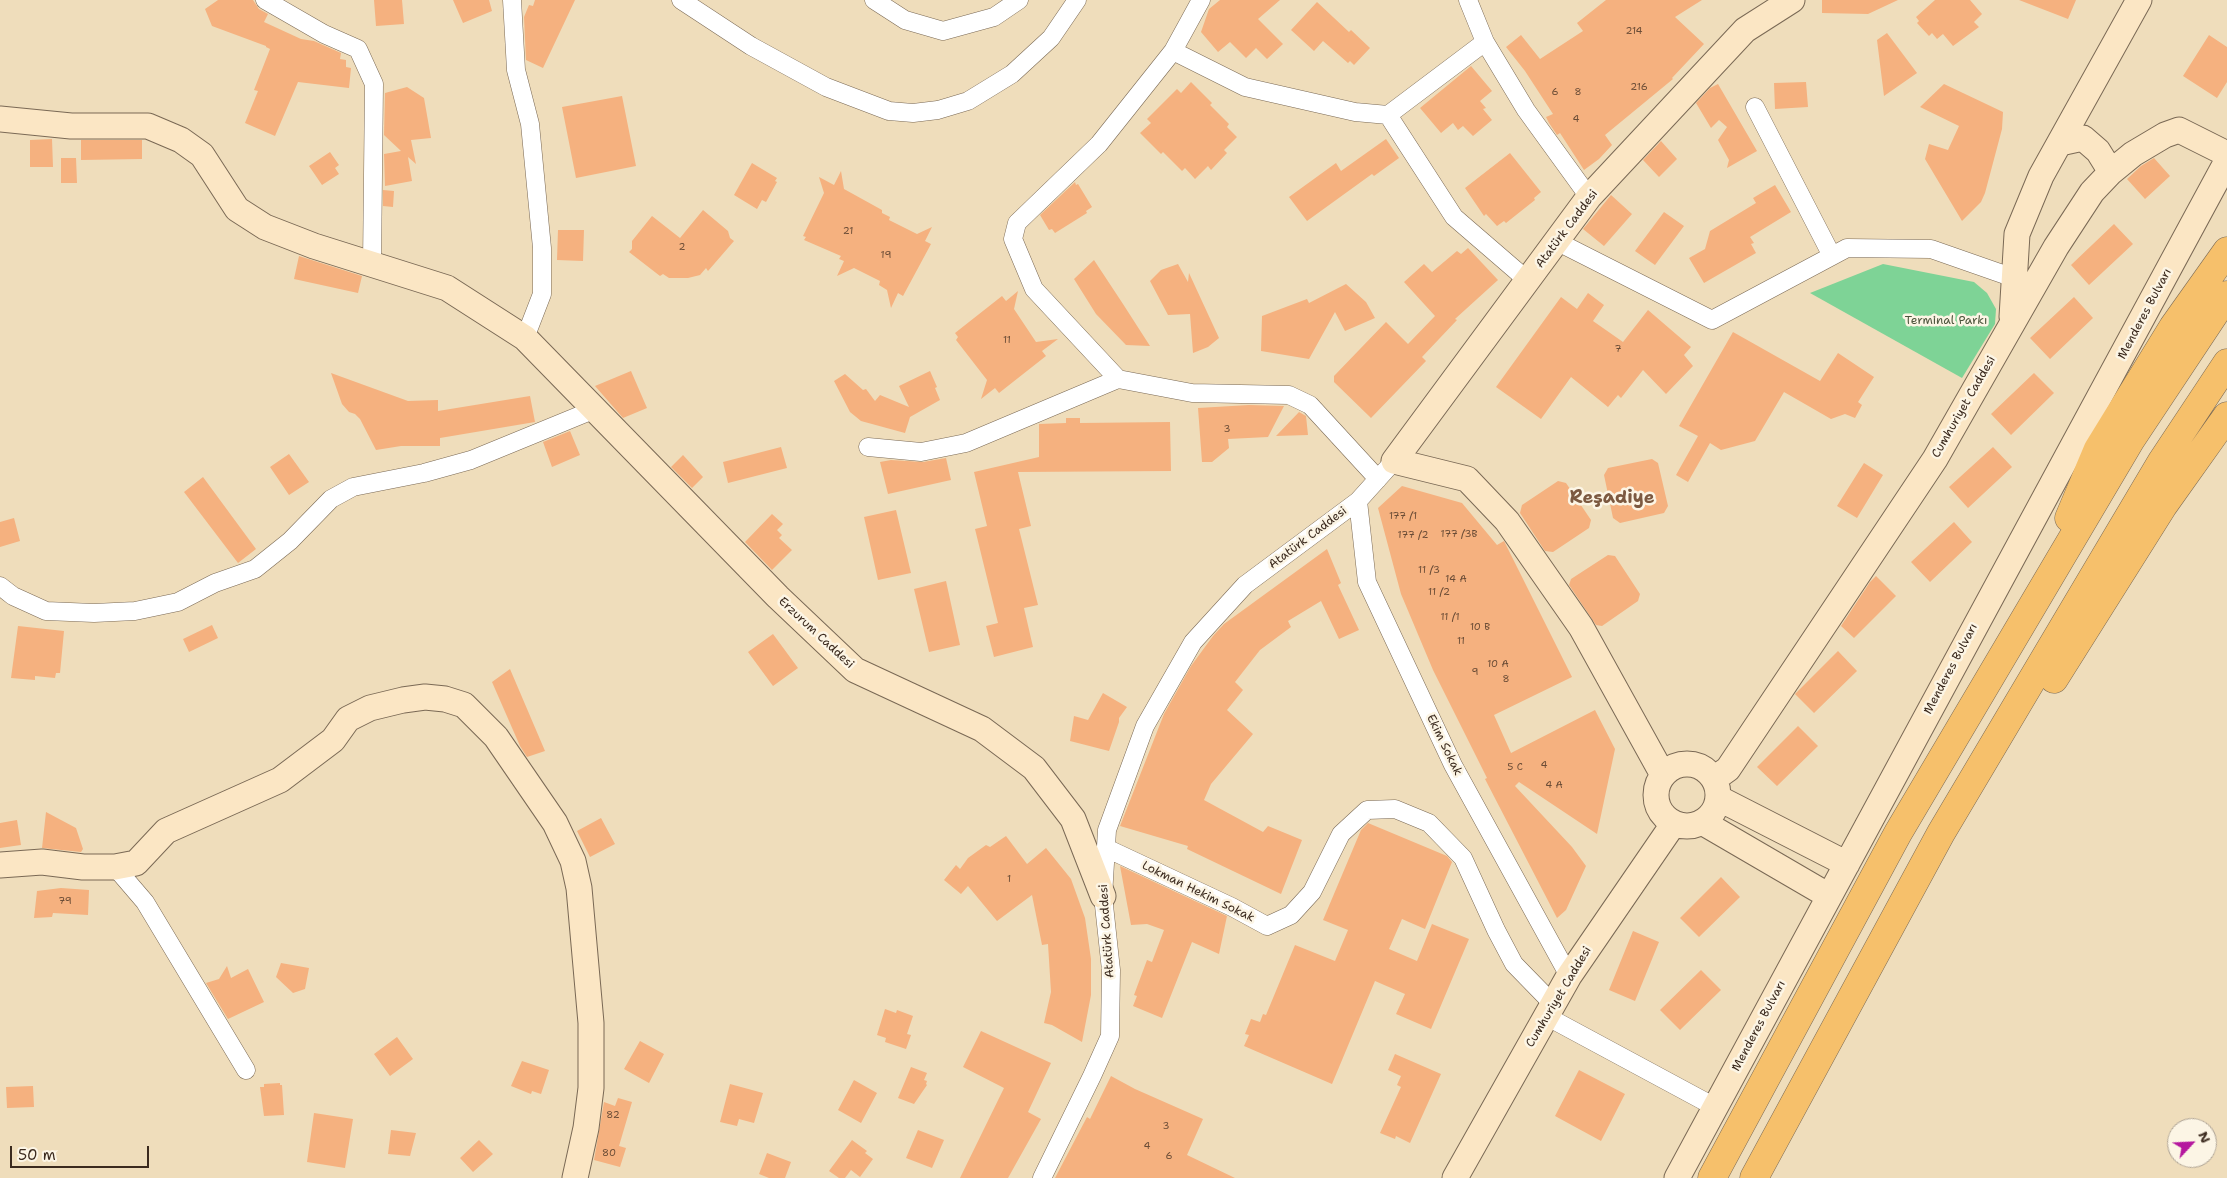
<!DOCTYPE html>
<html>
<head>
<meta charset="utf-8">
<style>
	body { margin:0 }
	#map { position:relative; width:2227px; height:1178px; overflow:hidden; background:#efddbb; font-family:"Shantell Sans",sans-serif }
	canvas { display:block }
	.north { position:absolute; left:2167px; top:1118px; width:50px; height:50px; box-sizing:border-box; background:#fcf5e5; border:1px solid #afa495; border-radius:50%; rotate:65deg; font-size:14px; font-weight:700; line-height:20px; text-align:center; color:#3b2a1e }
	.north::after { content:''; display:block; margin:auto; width:18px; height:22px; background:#b5179e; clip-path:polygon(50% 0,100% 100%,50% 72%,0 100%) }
	.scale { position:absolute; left:10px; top:1146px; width:139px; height:22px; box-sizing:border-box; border:2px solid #3b2a1e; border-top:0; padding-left:6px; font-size:15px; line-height:18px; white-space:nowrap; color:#3b2a1e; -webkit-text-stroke:4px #fcf5e5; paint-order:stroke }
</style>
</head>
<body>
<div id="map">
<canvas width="2227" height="1178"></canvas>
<div class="north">N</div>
<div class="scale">50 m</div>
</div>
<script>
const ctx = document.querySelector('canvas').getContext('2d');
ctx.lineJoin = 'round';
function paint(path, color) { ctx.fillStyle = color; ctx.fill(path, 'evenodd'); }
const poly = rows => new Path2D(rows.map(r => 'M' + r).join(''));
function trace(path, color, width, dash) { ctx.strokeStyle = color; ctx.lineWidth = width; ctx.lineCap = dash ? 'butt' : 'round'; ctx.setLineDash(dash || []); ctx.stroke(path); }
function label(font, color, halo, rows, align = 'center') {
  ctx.font = font + ' "Shantell Sans",sans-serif'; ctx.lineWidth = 5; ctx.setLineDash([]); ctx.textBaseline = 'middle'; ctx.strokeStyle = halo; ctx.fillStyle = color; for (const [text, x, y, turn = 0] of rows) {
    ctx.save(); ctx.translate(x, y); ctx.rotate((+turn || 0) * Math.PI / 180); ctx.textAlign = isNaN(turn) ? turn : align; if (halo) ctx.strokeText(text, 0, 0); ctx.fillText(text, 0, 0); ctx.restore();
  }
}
paint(poly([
	[1883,264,1974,282,1987,293,1996,309,1995,324,1962,378,1810,293]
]), '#7ed396');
paint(poly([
	[218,0,253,0,259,9,268,14,264,22,301,39,314,41,341,53,340,59,346,60,346,67,351,68,349,88,298,82,275,136,245,123,258,91,254,90,270,49,266,47,266,46,212,26,205,9],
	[374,0,402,0,404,24,376,26],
	[453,0,489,0,492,11,463,23],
	[535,0,575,0,543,68,526,60,524,17,529,5,533,6],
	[1220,0,1280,0,1258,19,1283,44,1267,59,1256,48,1246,58,1230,42,1218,52,1201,32,1209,9],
	[1606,0,1702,0,1675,17,1704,44,1672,78,1673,79,1605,135,1612,145,1599,159,1584,170,1560,133,1557,135,1549,123,1546,117,1553,114,1525,71,1506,47,1521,35,1540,59,1583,31,1577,23],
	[1822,0,1898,0,1868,14,1822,13],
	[1935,0,1970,0,1982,14,1974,22,1979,27,1953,46,1943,34,1937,39,1932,33,1929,36,1917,23,1919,21,1916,17],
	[2019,0,2076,0,2068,19],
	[1317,2,1349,32,1351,30,1370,48,1354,65,1350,61,1348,63,1323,41,1314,51,1291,30],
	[1887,33,1917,73,1884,96,1877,40],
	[2209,35,2227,47,2227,82,2217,98,2183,76],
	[1471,66,1492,91,1480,101,1486,108,1483,109,1492,120,1473,136,1463,126,1458,130,1453,123,1441,133,1420,108],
	[1191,82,1212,103,1210,105,1229,124,1227,127,1237,137,1224,150,1227,153,1211,170,1208,166,1195,179,1185,168,1182,171,1163,152,1161,154,1140,133,1151,123,1147,119,1177,89,1181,93],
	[1806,82,1808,107,1775,109,1774,83],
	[1718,84,1757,151,1727,168,1729,160,1718,140,1727,127,1719,120,1711,128,1696,103,1710,88],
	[1944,84,2003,112,2002,129,1985,193,1981,202,1962,221,1925,159,1929,144,1948,150,1959,126,1920,107],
	[407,87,424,98,431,138,411,140,416,164,408,157,412,181,385,186,384,154,401,151,384,135,385,93],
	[622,96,636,166,576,178,562,107],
	[52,139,53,167,30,167,30,140],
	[1386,139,1399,158,1374,176,1372,174,1307,221,1289,197,1336,163,1341,171],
	[81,140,142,140,142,159,81,160],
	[1661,141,1677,159,1659,177,1643,160],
	[330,152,339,165,335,168,339,174,322,185,309,166],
	[1510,153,1541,192,1534,198,1535,200,1506,223,1504,221,1497,226,1486,214,1484,216,1465,188],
	[61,158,76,158,77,183,61,183],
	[2154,158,2170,176,2145,199,2127,179,2141,166],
	[752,163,777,178,775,181,777,182,766,202,762,200,757,209,734,195],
	[841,171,844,189,882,210,882,213,890,217,889,220,917,234,932,227,925,241,931,244,903,296,898,293,891,308,887,290,879,285,880,281,854,268,837,276,844,261,839,259,841,256,804,240,806,237,803,236,824,193,819,177,834,185],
	[1075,182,1076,185,1078,184,1092,207,1086,211,1087,213,1055,233,1052,229,1049,230,1040,215],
	[1775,185,1791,212,1750,237,1754,243,1751,244,1756,253,1704,283,1689,258,1705,249,1710,231,1756,203,1753,198],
	[383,190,394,191,393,207,383,206],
	[1611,195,1632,214,1604,246,1583,229],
	[703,210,728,231,730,238,734,241,708,271,706,268,700,275,688,278,669,278,663,274,660,276,629,252,632,249,632,241,652,216,680,238],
	[1664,212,1684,226,1655,265,1635,251],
	[2114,224,2133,244,2089,285,2071,265],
	[558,230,584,230,583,261,557,260],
	[1468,248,1498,280,1455,319,1457,320,1422,357,1426,361,1371,418,1334,382,1334,376,1386,322,1408,344,1435,316,1404,282,1424,264,1432,272,1457,251,1461,254],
	[299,256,362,276,358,293,294,279],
	[1094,260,1123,304,1150,346,1126,345,1096,314,1074,279],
	[1178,264,1188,282,1189,273,1219,338,1208,347,1193,353,1190,314,1168,315,1150,281,1161,270],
	[1346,284,1366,302,1375,318,1345,331,1335,312,1309,359,1261,351,1262,316,1307,299,1309,303],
	[1018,291,1014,309,1036,342,1058,339,1042,351,1046,356,999,393,995,388,981,399,987,380,956,340,958,337,955,333,1002,296,1006,301],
	[1588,293,1604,305,1593,321,1623,342,1648,310,1691,347,1684,355,1693,366,1666,394,1643,370,1621,398,1618,395,1608,407,1571,377,1541,419,1496,387,1561,297,1577,309],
	[2074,297,2093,318,2050,359,2030,338],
	[1733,332,1820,381,1838,353,1874,377,1858,402,1862,405,1855,418,1845,414,1831,419,1784,392,1755,441,1721,450,1710,443,1688,482,1676,475,1698,436,1679,426],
	[631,371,647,408,623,418,595,386],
	[930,371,937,387,935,388,940,400,910,417,905,433,861,421,850,412,834,381,845,374,863,390,866,389,875,401,880,395,909,407,899,386],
	[331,373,408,401,438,400,438,411,530,396,535,422,440,438,440,446,401,446,376,450,360,419,355,414,349,412,342,404],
	[2034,373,2054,393,2011,435,1991,414],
	[1249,405,1284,406,1268,437,1228,439,1229,448,1212,462,1202,462,1198,408],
	[1299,412,1306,416,1308,435,1276,436],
	[1066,418,1080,418,1080,423,1170,422,1171,471,1018,472,1031,526,1019,529,1038,605,1024,608,1033,647,994,657,986,626,998,623,975,529,987,526,974,472,1039,457,1039,424,1066,423],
	[570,431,580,455,552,467,543,442],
	[781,447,787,468,728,483,723,462],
	[1993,447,2012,467,1968,508,1949,487],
	[289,454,309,482,289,495,270,467],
	[683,455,703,477,692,488,671,467],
	[946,458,951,480,888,494,880,462,891,460,923,462],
	[1652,459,1658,463,1668,506,1664,513,1620,523,1613,518,1604,475,1608,468],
	[1864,463,1883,475,1857,518,1837,506],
	[203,477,256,549,238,563,184,492],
	[1558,481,1566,483,1591,520,1589,528,1553,552,1545,551,1520,513,1522,505],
	[1402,486,1462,503,1497,545,1504,541,1572,677,1494,715,1511,753,1595,710,1615,749,1597,834,1519,782,1515,786,1572,847,1586,866,1566,910,1557,918,1485,779,1487,778,1433,670,1401,594,1378,508],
	[896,510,911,573,878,580,864,517],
	[772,514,783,524,777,530,782,535,779,538,792,550,772,570,745,542],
	[14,518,20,541,0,547,0,522],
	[1954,522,1972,542,1930,582,1911,562],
	[1327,549,1341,583,1338,585,1359,630,1339,639,1321,601,1288,621,1291,627,1260,650,1235,682,1243,690,1227,710,1253,734,1211,784,1204,800,1263,832,1268,826,1302,840,1281,894,1187,849,1188,846,1120,826,1164,714,1191,666,1213,636,1224,624],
	[1608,555,1615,556,1640,594,1638,601,1602,626,1596,625,1569,585,1571,579],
	[1876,576,1896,596,1854,638,1841,626,1870,582],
	[946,581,960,645,929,652,914,589],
	[212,625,218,638,189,652,183,639],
	[18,626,64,631,60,673,56,673,55,678,35,676,35,680,11,678],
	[773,634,798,668,773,686,748,652],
	[1838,651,1857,671,1814,713,1795,694],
	[510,669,545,751,527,757,520,746,492,682],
	[1103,693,1127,707,1119,718,1119,722,1109,751,1070,741,1074,716,1088,720],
	[1798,726,1818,746,1777,786,1757,767],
	[46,812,76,828,83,849,81,852,42,848],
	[601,818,615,844,590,857,577,831],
	[17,820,21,845,0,848,0,823],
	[1368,823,1447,856,1452,862,1425,929,1402,919,1389,949,1417,961,1432,924,1469,939,1431,1029,1396,1014,1405,994,1375,981,1332,1084,1244,1046,1249,1035,1245,1034,1251,1019,1260,1022,1263,1014,1266,1015,1295,945,1335,961,1348,930,1323,920,1361,830],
	[1006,836,1027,864,1046,848,1071,879,1085,918,1091,959,1091,995,1082,1042,1052,1025,1044,1023,1051,992,1048,944,1042,945,1032,895,997,921,968,886,961,894,944,880,956,865,960,869,968,858,986,845,990,847],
	[1120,866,1227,916,1219,954,1192,942,1162,1018,1133,1006,1137,996,1134,995,1147,960,1152,962,1164,930,1147,924,1131,925],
	[1721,877,1740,897,1699,937,1680,918],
	[61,888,89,890,88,915,53,913,52,917,34,918,37,891],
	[1633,931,1659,942,1635,1001,1609,990],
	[281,963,309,968,305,989,293,993,276,977],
	[227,966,231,978,248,969,264,1002,228,1019,206,983,219,979],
	[1701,970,1721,990,1680,1030,1660,1010],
	[885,1009,896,1013,897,1010,913,1016,907,1034,911,1035,906,1049,885,1042,886,1038,877,1035],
	[981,1031,1051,1063,1028,1112,1041,1119,1008,1178,960,1178,1004,1088,963,1067],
	[397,1037,413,1059,390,1076,374,1054],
	[640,1041,664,1054,649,1083,624,1069],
	[1395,1054,1441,1074,1410,1143,1396,1136,1395,1139,1380,1133,1401,1087,1397,1085,1401,1076,1388,1070],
	[522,1061,549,1070,541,1094,532,1091,531,1094,511,1086],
	[911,1067,927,1073,924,1080,927,1081,926,1084,927,1085,914,1104,898,1098],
	[1579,1070,1625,1094,1601,1141,1555,1116],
	[1111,1076,1135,1089,1203,1119,1187,1155,1235,1178,1055,1178,1087,1117,1090,1119],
	[854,1080,877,1093,861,1123,838,1110],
	[280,1083,280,1085,282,1085,284,1115,264,1116,260,1087,264,1087,264,1084],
	[730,1084,763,1093,754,1123,739,1119,737,1126,720,1122],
	[33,1086,34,1107,7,1108,6,1087],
	[618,1098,632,1102,619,1146,626,1148,620,1167,594,1160,604,1102,615,1106],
	[314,1113,353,1119,345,1168,307,1162],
	[391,1130,416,1133,410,1156,388,1154],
	[918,1130,944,1140,932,1168,906,1158],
	[479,1140,493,1154,473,1172,460,1158],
	[852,1140,867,1151,865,1153,873,1159,860,1177,851,1170,845,1178,839,1178,829,1171],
	[767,1153,791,1162,785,1178,769,1178,759,1174]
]), '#f5b17f');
const street = poly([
	[265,0,324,34,358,49,374,84,372,264],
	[512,0,516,70,530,124,542,248,542,294,525,338],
	[681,0,751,46,826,87,889,111,913,113,938,110,968,101,1012,74,1051,38,1077,0],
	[874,0,905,20,943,31,994,17,1019,0],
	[1468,0,1485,42,1526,110,1589,197],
	[1173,51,1245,87,1355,112,1388,115,1485,42],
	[1755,107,1832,256],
	[1388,115,1454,217,1527,280],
	[1556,241,1712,320,1847,248,1931,249,2014,278],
	[1118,379,1034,289,1013,239,1017,223,1099,144,1173,51,1201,0],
	[868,447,921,452,966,443,1118,379,1192,393,1289,395,1310,405,1378,479],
	[1358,501,1367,582,1453,765,1569,976],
	[0,586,13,596,46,611,94,613,135,611,178,602,215,583,255,569,290,541,331,499,353,487,424,473,471,460,593,410],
	[1106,848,1232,907,1267,926,1291,915,1312,892,1341,834,1367,810,1395,809,1429,823,1463,858,1496,930,1514,964,1553,1004],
	[115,867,145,902,246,1070],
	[1546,1016,1715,1107],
	[1042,1178,1092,1076,1110,1036,1111,970,1103,896,1107,830,1145,726,1193,642,1245,585,1358,501,1394,461]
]);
const secondary = poly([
	[0,119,71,126,148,126,181,140,202,155,237,209,265,227,314,246,447,288,525,338,778,597,855,670,982,729,1034,768,1073,819,1103,896],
	[2060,143,2083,138,2098,151,2111,172],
	[2012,317,2017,234,2041,176,2139,0],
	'1656 795a31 31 0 1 1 62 0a31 31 0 1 1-62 0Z',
	[1663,775,1581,627,1507,521,1467,479,1394,461,1589,197,1745,30,1792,0],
	[1714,779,1728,769,1935,459,2056,247,2092,192,2111,172,2133,154,2165,135,2179,130,2227,154],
	[1718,798,1847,864],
	[1702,822,1829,896],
	[0,865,42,862,83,867,115,867,136,863,166,831,280,780,333,740,348,719,370,708,403,700,425,697,445,699,464,705,496,737,555,823,573,861,579,888,591,1023,591,1088,586,1128,575,1178],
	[1455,1178,1569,976,1674,823],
	[1677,1178,2227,161]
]);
const highway = poly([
	[2069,518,2098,449,2173,327,2227,251],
	[2054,679,2163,506,2227,416],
	[1712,1178,1898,833,2130,441,2227,295],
	[1754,1178,1941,833,2162,461,2227,363]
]);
trace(street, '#7a6955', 19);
trace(secondary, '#7a6955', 27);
trace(highway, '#7a6955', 29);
trace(street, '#fff', 18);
trace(secondary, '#fbe6c4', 25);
trace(highway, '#f6c06b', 28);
label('10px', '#6a4c36', null, [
	["214",1634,31],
	["216",1639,87],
	["6",1555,92],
	["8",1578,92],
	["4",1576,119],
	["21",848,231],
	["2",682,247],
	["19",886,255],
	["11",1007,340],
	["7",1618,349],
	["3",1227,429],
	["177 /1",1403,516],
	["177 /3B",1459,534],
	["177 /2",1413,535],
	["11 /3",1429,570],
	["14 A",1456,579],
	["11 /2",1439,592],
	["11 /1",1450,617],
	["10 B",1480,627],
	["11",1461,641],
	["10 A",1498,664],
	["9",1475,672],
	["8",1506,679],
	["4",1544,765],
	["5 C",1515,767],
	["4 A",1554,785],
	["1",1009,879],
	["79",65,901],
	["82",613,1115],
	["3",1166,1126],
	["4",1147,1146],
	["80",609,1153],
	["6",1169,1156]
]);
label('12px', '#3b2a1e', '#fcf5e5', [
	["Atatürk Caddesi",1567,229,-53],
	["Menderes Bulvarı",2145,314,-62],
	["Cumhuriyet Caddesi",1964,407,-60],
	["Atatürk Caddesi",1308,538,-37],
	["Erzurum Caddesi",816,633,43],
	["Menderes Bulvarı",1951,669,-62],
	["Ekim Sokak",1444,745,64],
	["Lokman Hekim Sokak",1198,892,26],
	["Atatürk Caddesi",1107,931,-94],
	["Cumhuriyet Caddesi",1559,997,-59],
	["Menderes Bulvarı",1759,1026,-62]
]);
label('12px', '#4c543c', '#fcf5e5', [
	["Terminal Parkı",1946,321]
]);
label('bold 18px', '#7c5940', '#fcf5e5', [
	["Reşadiye",1612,498]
]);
</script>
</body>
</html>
